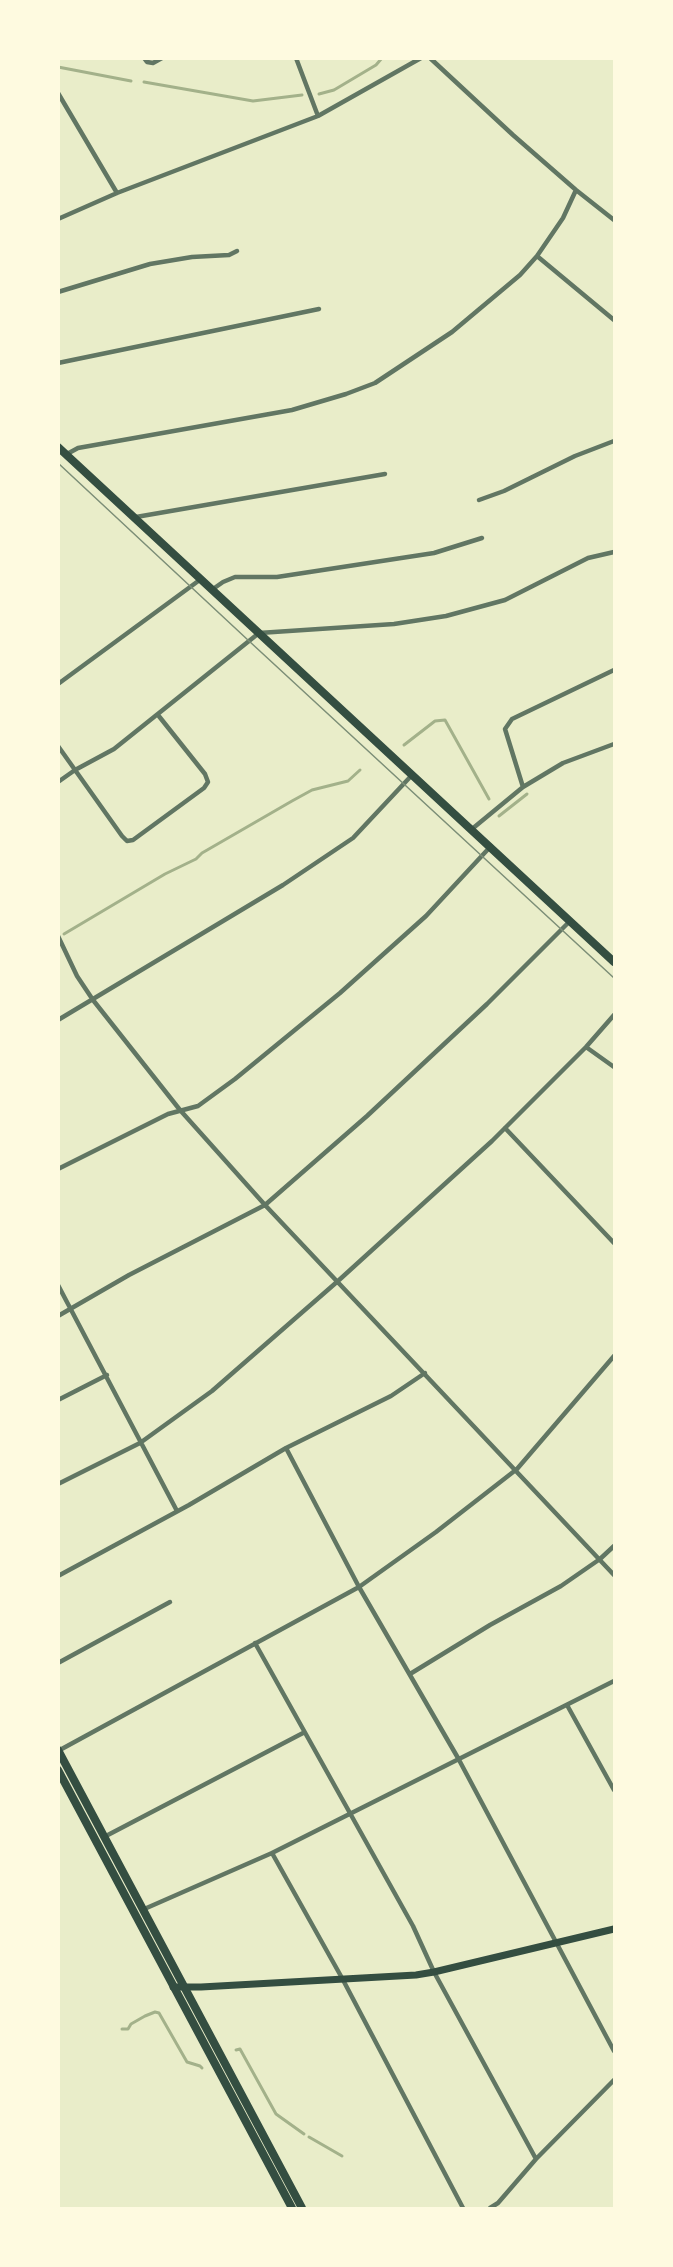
<!DOCTYPE html>
<html>
<head>
<meta charset="utf-8">
<style>
	body { margin:0 }
	#map { position:relative; width:673px; height:2267px; overflow:hidden; background:#e9edc9; font-family:"PT Serif",serif }
	canvas { display:block }
	.frame { position:absolute; inset:0; border:60px solid #fefae0; pointer-events:none }
</style>
</head>
<body>
<div id="map">
<canvas width="673" height="2267"></canvas>
<div class="frame"></div>
</div>
<script>
const ctx = document.querySelector('canvas').getContext('2d');
ctx.lineJoin = 'round';
const poly = rows => new Path2D(rows.map(r => 'M' + r).join(''));
function trace(path, color, width, dash) { ctx.strokeStyle = color; ctx.lineWidth = width; ctx.lineCap = dash ? 'butt' : 'round'; ctx.setLineDash(dash || []); ctx.stroke(path); }
trace(poly([
	[58,67,131,81],
	[144,82,253,101,302,95],
	[319,94,334,90,376,65,382,58],
	[404,745,435,721,445,720,489,799],
	[499,816,527,794],
	[64,934,165,874,196,859,202,853,292,801,312,790,348,781,360,770],
	[122,2029,128,2029,131,2024,145,2016,155,2012,159,2013,187,2062,200,2066,202,2068],
	[236,2050,240,2049,276,2114,304,2134],
	[309,2137,342,2156]
]), '#a3b18a', 3);
trace(poly([
	[144,58,147,62,153,63,162,58],
	[296,58,318,116],
	[430,58,513,135,576,190,614,220],
	[58,93,117,193],
	[58,219,117,193,318,116,421,58],
	[537,256,614,320],
	[58,292,150,264,192,257,229,255,237,251],
	[58,363,319,309],
	[67,454,78,448,292,410,346,394,375,383,452,332,520,275,537,256,563,218,576,190],
	[479,500,504,491,575,456,614,441],
	[136,517,385,474],
	[213,589,223,582,235,577,277,577,434,553,482,538],
	[58,684,201,579],
	[58,746,122,836,127,841,133,840,204,788,208,782,205,774,158,715],
	[58,782,75,770,114,749,259,633,394,624,446,616,505,600,588,558,614,552],
	[523,787,505,729,512,719,614,670],
	[472,829,523,787,563,763,614,744],
	[58,936,77,976,93,1000,180,1110,265,1205,614,1575],
	[58,1020,283,885,353,838,412,775],
	[586,1047,614,1067],
	[505,1128,614,1243],
	[58,1169,168,1114,198,1106,235,1079,340,993,426,916,491,846],
	[58,1285,177,1511],
	[58,1316,129,1275,265,1205,367,1116,487,1004,570,921],
	[58,1400,107,1375],
	[286,1448,359,1587,458,1758,614,2051],
	[58,1484,140,1443,212,1391,338,1281,492,1141,586,1047,614,1015],
	[58,1576,189,1505,286,1448,391,1396,425,1373],
	[255,1643,413,1926,434,1972,536,2159],
	[58,1663,170,1602],
	[410,1674,490,1625,561,1586,600,1559,614,1546],
	[567,1705,614,1790],
	[58,1751,359,1587,436,1532,517,1469,614,1356],
	[104,1837,303,1733],
	[272,1853,342,1978,463,2208],
	[142,1910,272,1853,614,1681],
	[490,2208,498,2203,536,2159,614,2080]
]), '#617663', 4.5);
trace(poly([
	[173,1987,201,1987,416,1975,434,1972,614,1929]
]), '#344e41', 7);
trace(poly([
	[58,447,614,962],
	[58,1750,302,2208],
	[58,1770,292,2208]
]), '#344e41', 8);
trace(poly([
	[58,463,249,641,614,978]
]), '#7c8e77', 1.5);
</script>
</body>
</html>
